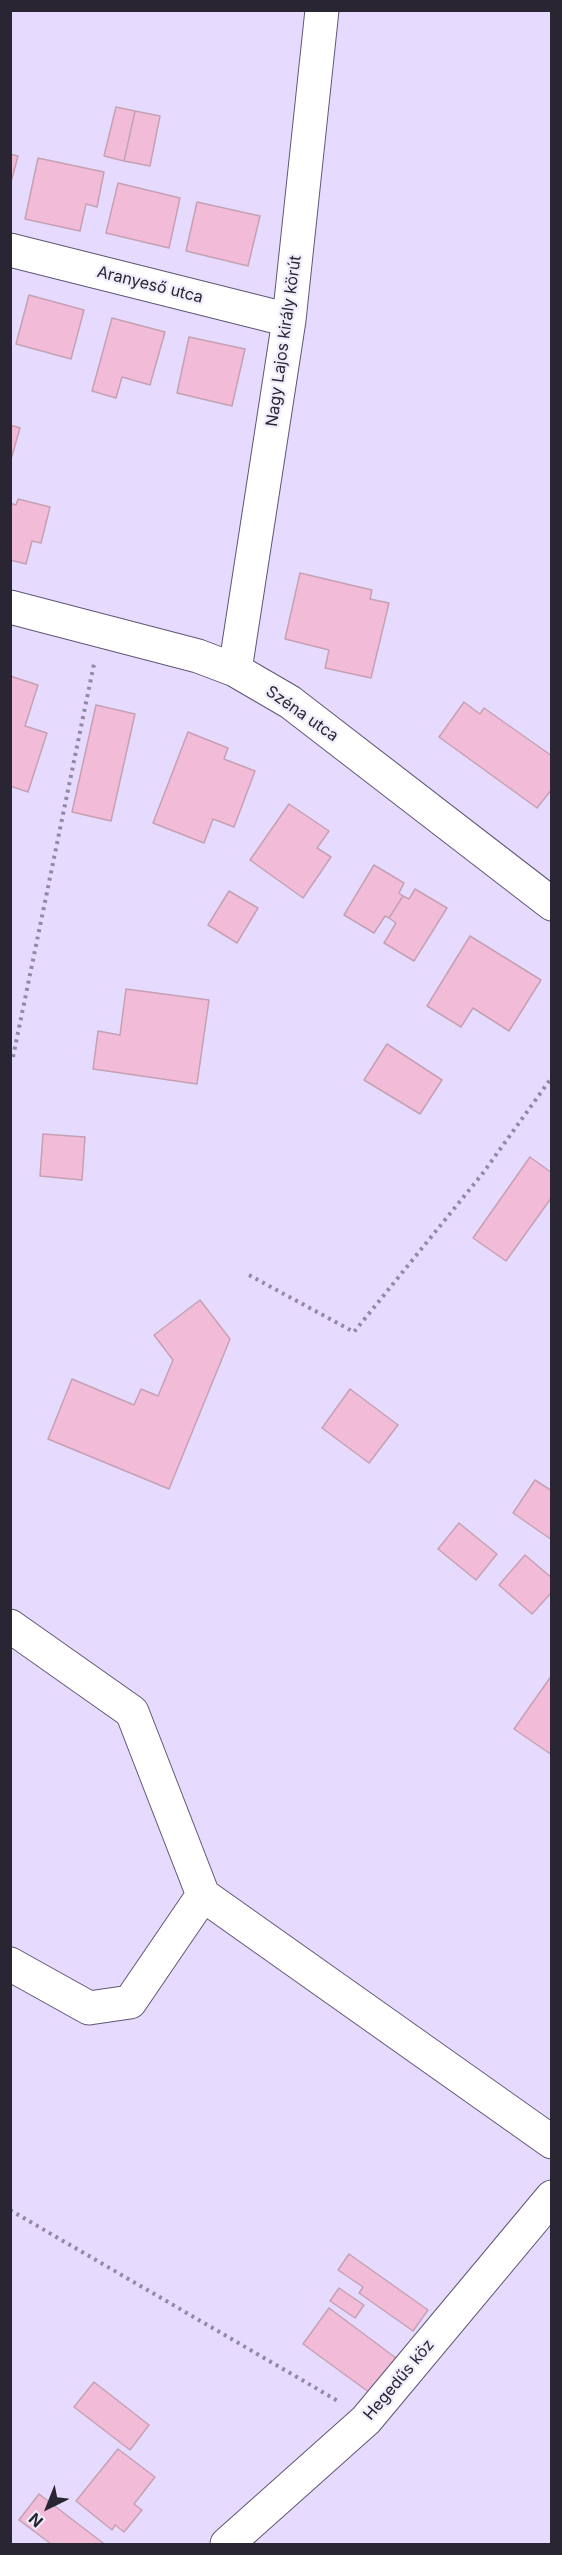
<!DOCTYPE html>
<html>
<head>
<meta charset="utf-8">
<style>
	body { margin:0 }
	#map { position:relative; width:562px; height:2555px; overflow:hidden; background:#e6dbff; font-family:Inter,sans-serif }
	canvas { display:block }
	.frame { position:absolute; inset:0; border:12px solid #292532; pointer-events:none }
	.north { position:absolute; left:18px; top:2477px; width:60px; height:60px; -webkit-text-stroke:4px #f1ecfb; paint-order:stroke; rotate:223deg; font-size:16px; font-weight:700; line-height:24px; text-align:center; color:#292532 }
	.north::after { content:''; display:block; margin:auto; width:21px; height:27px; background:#292532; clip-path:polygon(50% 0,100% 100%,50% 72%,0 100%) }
</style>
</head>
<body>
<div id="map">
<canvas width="562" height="2555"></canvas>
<div class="frame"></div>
<div class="north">N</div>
</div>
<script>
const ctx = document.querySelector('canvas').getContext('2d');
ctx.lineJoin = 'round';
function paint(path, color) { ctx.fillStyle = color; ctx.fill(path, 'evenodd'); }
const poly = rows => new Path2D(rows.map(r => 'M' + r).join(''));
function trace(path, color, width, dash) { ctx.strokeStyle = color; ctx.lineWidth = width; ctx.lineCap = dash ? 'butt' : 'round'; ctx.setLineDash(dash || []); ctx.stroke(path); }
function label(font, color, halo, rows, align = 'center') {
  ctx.font = font + ' Inter,sans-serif'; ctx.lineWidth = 4.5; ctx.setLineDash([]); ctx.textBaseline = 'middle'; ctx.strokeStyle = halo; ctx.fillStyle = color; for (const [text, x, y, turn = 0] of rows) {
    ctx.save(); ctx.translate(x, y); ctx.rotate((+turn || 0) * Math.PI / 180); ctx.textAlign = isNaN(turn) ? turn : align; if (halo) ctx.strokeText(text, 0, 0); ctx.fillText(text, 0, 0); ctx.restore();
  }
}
const building = poly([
	[116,107,135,111,124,161,104,156,116,107],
	[135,111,160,116,150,166,124,161,135,111],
	[10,154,18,156,10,186,10,154],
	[38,158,104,172,97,207,86,204,80,231,25,219,38,158],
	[118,183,180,198,169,248,106,233,118,183],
	[197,202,260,216,248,266,186,251,197,202],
	[29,295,84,310,71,359,16,344,29,295],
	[112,318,165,332,150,385,122,377,116,398,92,391,112,318],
	[189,337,245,349,232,406,177,393,189,337],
	[10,425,20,428,10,463,10,425],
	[18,499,50,507,41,543,32,541,26,564,10,560,10,503,16,505,18,499],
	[300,573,372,590,370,599,389,603,371,678,325,668,329,650,285,639,300,573],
	[10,676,38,685,25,726,47,733,28,792,10,786,10,676],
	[464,702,480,714,484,708,552,756,552,789,537,808,439,737,464,702],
	[96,705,135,714,111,821,72,812,96,705],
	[188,732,228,748,224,759,255,771,234,827,213,819,204,843,153,823,188,732],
	[289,804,329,831,317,848,331,857,303,898,250,860,289,804],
	[374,865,404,883,399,893,403,896,389,918,385,916,374,933,344,915,374,865],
	[415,889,447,908,414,961,384,943,396,923,389,918,403,896,409,899,415,889],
	[229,891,258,908,237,943,208,925,229,891],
	[470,936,541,980,509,1031,473,1008,461,1027,427,1006,470,936],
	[126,989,209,1000,197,1084,93,1069,98,1031,120,1035,126,989],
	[387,1044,442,1080,420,1114,364,1080,387,1044],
	[43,1134,85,1137,82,1180,40,1176,43,1134],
	[530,1157,552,1173,552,1197,506,1261,473,1238,530,1157],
	[200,1300,230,1339,169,1489,48,1439,72,1379,134,1405,141,1389,158,1396,173,1360,154,1335,200,1300],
	[350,1389,398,1425,369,1463,322,1428,350,1389],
	[535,1480,552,1491,552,1540,513,1513,535,1480],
	[459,1523,497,1554,476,1580,438,1549,459,1523],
	[525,1555,552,1578,552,1592,532,1614,499,1585,525,1555],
	[552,1675,552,1755,514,1729,552,1675],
	[349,2254,428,2310,413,2331,359,2293,363,2287,338,2270,349,2254],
	[339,2288,364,2305,355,2318,330,2301,339,2288],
	[329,2308,396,2358,370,2393,303,2344,329,2308],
	[94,2382,149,2425,130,2450,74,2407,94,2382],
	[118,2449,155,2477,134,2504,142,2510,124,2532,115,2525,112,2530,76,2501,118,2449],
	[39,2494,103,2543,102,2544,51,2544,19,2520,39,2494]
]);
paint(building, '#f2bbd8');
trace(building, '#c5a1b3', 1.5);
const minor = poly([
	[10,250,289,320],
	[10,607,198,656,235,670,290,702,552,904],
	[235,670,289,320,322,10],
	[10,1626,132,1712,203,1895,552,2142],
	[10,1964,89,2008,130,2002,203,1895],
	[227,2544,366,2420,552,2197]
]);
trace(minor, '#5f5674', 35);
trace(poly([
	[13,1057,94,664],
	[249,1275,354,1332,483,1173,552,1077],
	[10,2210,338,2401]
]), '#928aa3', 4, [3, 4.5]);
trace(minor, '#fff', 33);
label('16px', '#292532', '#f1ecfb', [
	["Aranyeső utca",150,285,14],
	["Nagy Lajos király körút",284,341,-82],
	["Széna utca",302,714,35],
	["Hegedűs köz",399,2380,-50]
]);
</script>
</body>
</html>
